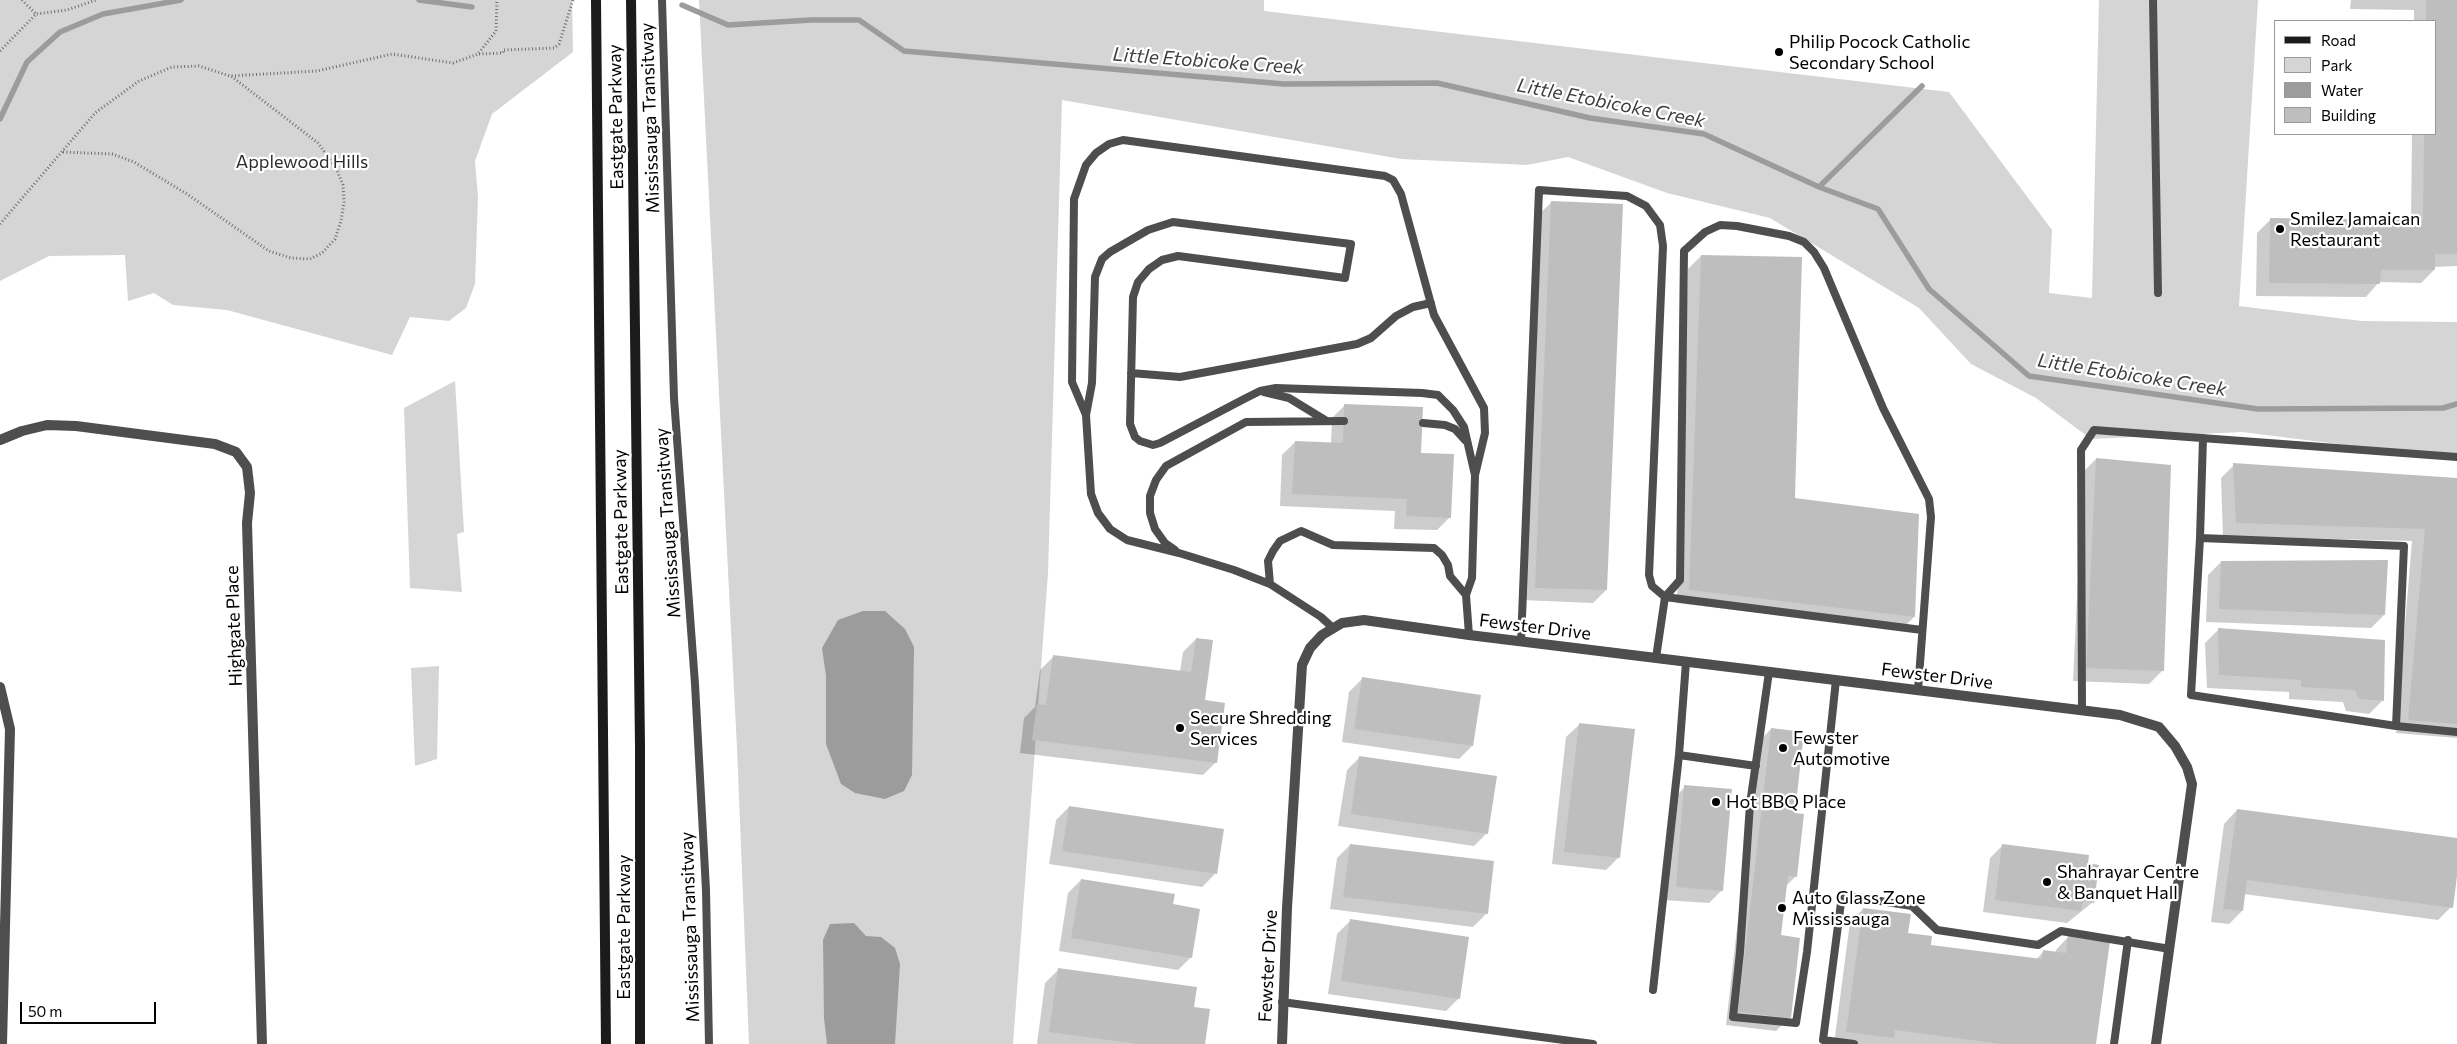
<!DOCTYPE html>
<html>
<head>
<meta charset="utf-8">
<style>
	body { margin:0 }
	#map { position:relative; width:2457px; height:1044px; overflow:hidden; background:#fff; font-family:Commissioner,sans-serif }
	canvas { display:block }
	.legend { position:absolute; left:2274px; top:20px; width:162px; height:115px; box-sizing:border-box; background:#fff; border:1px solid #999; margin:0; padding:6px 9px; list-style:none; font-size:15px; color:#000 }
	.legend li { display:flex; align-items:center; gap:10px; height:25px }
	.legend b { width:25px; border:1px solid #999 }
	.scale { position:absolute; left:20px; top:1002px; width:136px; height:22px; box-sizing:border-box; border:2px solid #000; border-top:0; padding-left:6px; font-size:15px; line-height:18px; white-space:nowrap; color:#000; -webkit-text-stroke:4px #fff; paint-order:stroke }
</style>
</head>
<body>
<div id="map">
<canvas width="2457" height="1044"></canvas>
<ul class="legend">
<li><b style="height:6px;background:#1b1b1b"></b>Road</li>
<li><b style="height:14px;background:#d5d5d5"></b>Park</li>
<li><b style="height:14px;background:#9c9c9c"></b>Water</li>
<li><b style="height:14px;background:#bebebe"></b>Building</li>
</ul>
<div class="scale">50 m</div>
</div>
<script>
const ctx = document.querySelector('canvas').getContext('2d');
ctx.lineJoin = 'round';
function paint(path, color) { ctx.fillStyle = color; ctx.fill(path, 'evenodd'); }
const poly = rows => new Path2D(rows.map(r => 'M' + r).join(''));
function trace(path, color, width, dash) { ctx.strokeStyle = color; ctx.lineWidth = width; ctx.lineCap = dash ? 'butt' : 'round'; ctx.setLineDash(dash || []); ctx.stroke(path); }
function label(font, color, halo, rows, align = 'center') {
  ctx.font = font + ' Commissioner,sans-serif'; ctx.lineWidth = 4.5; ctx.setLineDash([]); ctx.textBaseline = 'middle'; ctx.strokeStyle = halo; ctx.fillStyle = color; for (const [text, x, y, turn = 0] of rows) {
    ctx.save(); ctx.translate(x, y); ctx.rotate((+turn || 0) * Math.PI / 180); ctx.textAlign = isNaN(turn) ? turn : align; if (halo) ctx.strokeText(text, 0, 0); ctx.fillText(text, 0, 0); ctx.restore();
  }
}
paint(poly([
	[0,0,572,0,573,52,492,114,475,161,478,197,475,284,466,308,449,321,410,317,392,355,227,310,173,305,154,293,128,301,125,255,49,256,0,281],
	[699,0,1264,0,1264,11,1949,92,2052,230,2049,293,2092,298,2099,0,2258,0,2239,306,2362,321,2457,322,2457,459,2242,432,2091,439,2036,398,1971,364,1919,308,1770,218,1667,193,1568,157,1527,165,1401,159,1062,100,1048,573,1013,1044,749,1044,737,748],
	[455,381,464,532,457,534,462,592,410,588,404,408],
	[439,666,437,759,415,766,411,668]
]), '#d5d5d5');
paint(poly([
	[863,611,885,611,905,629,914,647,912,775,904,791,885,799,855,793,841,784,826,744,826,676,822,648,838,620],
	[854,923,866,936,881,937,895,948,900,964,895,1044,827,1044,824,1018,823,940,830,924]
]), '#9c9c9c');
paint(poly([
	[2351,0,2457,0,2457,266,2434,267,2434,270,2421,283,2379,282,2366,297,2256,296,2257,233,2270,220,2411,221,2412,134,2436,134,2436,21,2414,21,2414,10,2350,9],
	[1552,202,1606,590,1593,603,1522,600,1538,215],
	[1701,256,1794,499,1914,617,1901,630,1677,603,1688,269],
	[1345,405,1420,454,1450,517,1437,530,1394,529,1395,511,1280,506,1282,455,1295,442,1331,444,1332,418],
	[2096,459,2162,671,2149,684,2073,681,2083,472],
	[2234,465,2457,479,2457,738,2396,733,2412,541,2223,536,2221,478],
	[2221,562,2384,615,2371,628,2206,622,2208,575],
	[2218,630,2382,701,2369,714,2346,711,2343,702,2289,699,2289,692,2207,688,2205,643],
	[1196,639,1204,701,1216,762,1203,775,1020,753,1024,718,1035,707,1040,670,1053,657,1180,672,1183,652],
	[1362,679,1472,746,1459,759,1342,742,1349,692],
	[1580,724,1619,857,1606,870,1552,864,1566,737],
	[1771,729,1796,876,1785,887,1779,937,1798,939,1789,1018,1776,1031,1726,1025,1758,742],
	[1360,757,1487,833,1474,846,1338,826,1347,770],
	[1685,787,1722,890,1709,903,1663,900,1672,800],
	[1069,807,1215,874,1202,887,1049,864,1056,820],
	[2237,810,2457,840,2457,867,2451,907,2438,920,2244,894,2242,911,2229,924,2211,922,2224,824],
	[1350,845,1486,914,1473,927,1330,909,1337,858],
	[2003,845,2086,865,2093,902,2067,923,1983,912,1990,858],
	[1081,880,1172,905,1191,957,1178,970,1059,951,1068,893],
	[1863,909,1930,946,2036,960,2043,952,2055,953,2056,950,2069,936,2095,1044,1834,1044,1850,922],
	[1350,921,1459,998,1446,1011,1328,994,1337,934],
	[1058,970,1193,1008,1204,1044,1037,1044,1045,983]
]), '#0003');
trace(poly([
	[419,0,472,7],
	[682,5,728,25,811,20,859,20,904,51,1284,84,1437,83,1590,118,1704,134,1819,187,1878,209,1929,289,2029,376,2258,409,2443,408,2457,404],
	[0,119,27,62,60,32,103,14,181,0],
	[1819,187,1922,86]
]), '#9c9c9c', 5.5);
paint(poly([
	[2426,0,2457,0,2457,254,2435,254,2435,270,2381,270,2380,284,2269,283,2270,218,2423,220,2424,134,2436,134,2436,21,2426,21],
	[1551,201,1623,204,1607,590,1535,588],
	[1701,255,1802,257,1795,498,1919,514,1915,617,1689,590],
	[1344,404,1423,407,1421,453,1454,454,1451,518,1406,516,1407,499,1292,494,1295,441,1343,443],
	[2096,458,2171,465,2164,671,2086,668],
	[2233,463,2457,478,2457,724,2408,720,2425,529,2236,523],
	[2388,560,2385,615,2219,609,2221,561],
	[2218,628,2385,640,2384,701,2359,699,2355,690,2301,687,2301,680,2219,675],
	[1196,638,1213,640,1205,700,1225,703,1217,763,1032,740,1037,704,1046,705,1053,655,1191,672],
	[1362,677,1481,695,1473,746,1354,729],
	[1579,723,1635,729,1620,858,1564,852],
	[1771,728,1804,732,1795,813,1804,814,1797,877,1788,876,1781,935,1800,938,1791,1018,1738,1012],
	[1359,756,1497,776,1488,834,1351,814],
	[1684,785,1732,789,1723,891,1676,887],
	[1069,806,1224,829,1217,874,1062,851],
	[2237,809,2457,838,2457,876,2453,908,2247,880,2243,911,2223,909],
	[1350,844,1494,861,1488,914,1343,897],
	[2002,844,2089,855,2088,863,2099,865,2094,903,2083,901,2081,911,1995,900],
	[1081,879,1175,894,1173,904,1200,909,1192,958,1071,938],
	[1863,908,1911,914,1908,933,1932,936,1931,945,2042,959,2043,950,2066,953,2068,935,2110,941,2096,1044,2001,1044,1895,1030,1894,1038,1846,1032],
	[1350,919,1469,937,1460,999,1341,981],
	[1058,968,1197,987,1194,1007,1210,1009,1205,1044,1138,1044,1049,1032]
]), '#bebebe');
trace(poly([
	[22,0,36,14],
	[0,51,36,14,67,10,96,0],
	[479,54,503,53,503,50,554,48,559,44,573,0],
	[63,152,112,154,134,162,187,194,269,251,291,258,310,259,322,253,335,239,341,221,344,202,343,185,336,168,318,143,231,76],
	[0,224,95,113,139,81,172,67,199,66,230,76,317,71,392,54,453,63,478,54,496,31,497,0]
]), '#707070', 3, [1, 2.5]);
trace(poly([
	[662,0,674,398,695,684,706,890,709,1044],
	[2153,0,2158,293],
	[1131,373,1180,377,1357,344,1371,338,1396,316,1413,307,1431,303],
	[1264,392,1289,398,1325,420],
	[1086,415,1072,382,1074,199,1086,165,1096,153,1109,144,1123,140,1385,176,1393,180,1401,194,1434,315,1484,408,1485,433,1475,475,1472,578,1466,595,1469,635],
	[1423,423,1445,425,1455,429,1465,440],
	[2203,438,2200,538,2404,546,2396,726,2457,732],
	[2200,538,2191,695,2396,726],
	[1175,550,1165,543,1155,529,1150,513,1150,496,1156,480,1166,466,1246,422,1344,421],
	[1270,584,1268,561,1273,551,1280,541,1301,531,1333,545,1434,548,1442,555,1448,565,1450,576,1466,595],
	[1333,628,1321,617,1270,584,1234,570,1179,553,1127,540,1110,529,1098,513,1091,494,1086,415,1092,383,1095,277,1102,259,1110,252,1148,230,1173,222,1351,244,1345,278,1178,256,1162,260,1149,269,1138,282,1133,297,1130,424,1135,437,1140,441,1153,445,1160,443,1246,398,1260,391,1276,388,1422,393,1438,395,1453,410,1464,427,1475,475],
	[1521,642,1539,190,1627,196,1646,206,1660,225,1663,246,1649,575,1652,586,1665,597,1922,630],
	[1656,658,1665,597,1680,580,1684,251,1705,232,1720,225,1737,226,1789,236,1804,242,1814,252,1824,268,1883,408,1929,499,1931,517,1918,690],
	[1686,662,1679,755,1756,766],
	[1769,672,1750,804,1740,952,1733,1017,1796,1023,1807,952,1836,680],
	[2082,711,2081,450,2094,430,2457,457],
	[1653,990,1679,755],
	[1282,1002,1593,1044],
	[1854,1044,1823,1040,1842,895,1912,906,1937,930,2038,945,2061,931,2170,949],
	[2114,1044,2128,940]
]), '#4e4e4e', 8);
trace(poly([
	[0,440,22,431,47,425,76,426,215,444,236,452,247,467,250,493,247,523,262,1044],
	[0,687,10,729,2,1044],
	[1282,1044,1287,908,1302,665,1310,648,1322,635,1342,623,1364,620,1469,635,2120,715,2159,727,2175,746,2187,767,2192,784,2156,1044]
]), '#4e4e4e', 10);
trace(poly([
	[596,0,606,1044],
	[631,0,640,746,640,1044]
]), '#1b1b1b', 10);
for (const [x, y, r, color] of [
	[1779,52,5,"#000"],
	[2280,229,5,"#000"],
	[1180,728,5,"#000"],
	[1783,748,5,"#000"],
	[1716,802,5,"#000"],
	[2047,882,5,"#000"],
	[1782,908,5,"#000"]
]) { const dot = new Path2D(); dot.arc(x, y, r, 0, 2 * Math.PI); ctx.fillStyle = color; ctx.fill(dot); trace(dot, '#fff', 2); }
label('18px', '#000', '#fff', [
	["Philip Pocock Catholic",1789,42],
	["Secondary School",1789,63],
	["Smilez Jamaican",2290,219],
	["Restaurant",2290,240],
	["Secure Shredding",1190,718],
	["Services",1190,739],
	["Fewster",1793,738],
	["Automotive",1793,759],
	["Hot BBQ Place",1726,802],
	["Shahrayar Centre",2057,872],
	["& Banquet Hall",2057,893],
	["Auto Glass Zone",1792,898],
	["Mississauga",1792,919]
], 'left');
label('18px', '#000', '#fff', [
	["Eastgate Parkway",616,117,-91],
	["Mississauga Transitway",650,118,-92],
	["Eastgate Parkway",621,522,-91],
	["Mississauga Transitway",668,523,-94],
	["Highgate Place",234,626,-92],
	["Fewster Drive",1535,627,7],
	["Fewster Drive",1937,676,7],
	["Eastgate Parkway",624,927,-90],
	["Mississauga Transitway",690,927,-92],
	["Fewster Drive",1268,966,-87]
]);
label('18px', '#2c2c2c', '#fff', [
	["Applewood Hills",302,162]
]);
label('italic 19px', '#3d3d3d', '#fff', [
	["Little Etobicoke Creek",1208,61,4],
	["Little Etobicoke Creek",1611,103,11],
	["Little Etobicoke Creek",2132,375,9]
]);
</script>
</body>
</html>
